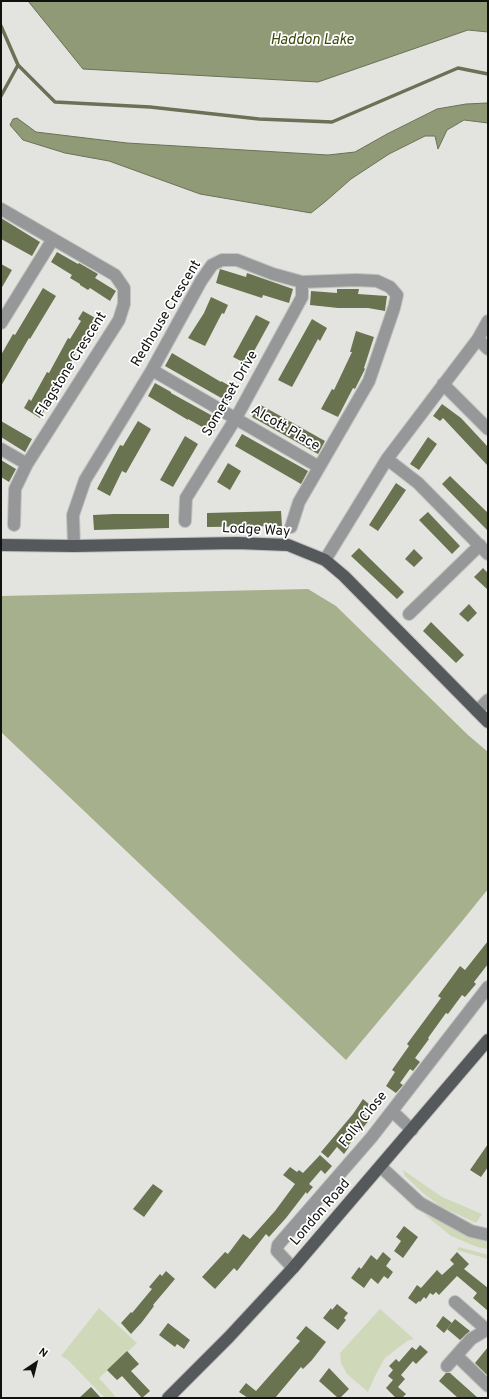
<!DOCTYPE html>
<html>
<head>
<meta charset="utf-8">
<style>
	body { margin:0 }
	#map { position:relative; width:489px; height:1399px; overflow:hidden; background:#e3e4e0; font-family:Overpass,sans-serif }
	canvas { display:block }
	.frame { position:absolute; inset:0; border:2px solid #111110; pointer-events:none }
	.north { position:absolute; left:16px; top:1343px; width:40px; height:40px; -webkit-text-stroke:3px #fff; paint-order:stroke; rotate:35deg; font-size:11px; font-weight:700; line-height:16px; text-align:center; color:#111110 }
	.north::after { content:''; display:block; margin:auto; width:14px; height:18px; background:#111110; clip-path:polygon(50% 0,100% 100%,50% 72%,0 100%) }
</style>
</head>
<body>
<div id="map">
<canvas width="489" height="1399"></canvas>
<div class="frame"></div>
<div class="north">N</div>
</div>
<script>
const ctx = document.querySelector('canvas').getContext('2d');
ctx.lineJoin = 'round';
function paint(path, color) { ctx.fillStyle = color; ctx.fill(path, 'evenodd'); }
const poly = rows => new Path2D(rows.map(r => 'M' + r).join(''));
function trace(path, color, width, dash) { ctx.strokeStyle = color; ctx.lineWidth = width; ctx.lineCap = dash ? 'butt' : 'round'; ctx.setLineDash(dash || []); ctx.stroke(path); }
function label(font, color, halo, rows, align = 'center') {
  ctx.font = font + ' Overpass,sans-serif'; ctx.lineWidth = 3.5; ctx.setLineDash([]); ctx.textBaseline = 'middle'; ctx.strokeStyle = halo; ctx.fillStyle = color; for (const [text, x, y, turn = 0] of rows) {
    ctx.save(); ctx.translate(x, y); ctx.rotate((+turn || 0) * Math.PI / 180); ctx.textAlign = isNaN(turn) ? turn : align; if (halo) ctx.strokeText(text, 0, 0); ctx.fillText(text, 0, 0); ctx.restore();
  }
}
paint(poly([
	[403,1170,442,1197,482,1214,476,1223,440,1206,423,1193,405,1176],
	[424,1214,468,1235,488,1243,488,1249,477,1247,451,1236],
	[459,1247,488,1255,488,1259,457,1250],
	[99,1308,137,1343,99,1378,115,1396,113,1398,105,1398,68,1360,61,1356],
	[380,1309,414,1339,407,1341,385,1358,376,1374,368,1392,347,1374,341,1363,340,1353]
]), '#cfd8b9');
paint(poly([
	[308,589,336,606,468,735,488,752,488,889,463,920,346,1060,1,732,1,596]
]), '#a7b08c');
const water = poly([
	[28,1,488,1,488,32,468,30,318,82,83,69,28,1],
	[488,103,488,123,464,120,447,130,438,149,435,136,425,136,389,154,351,179,326,201,311,213,200,194,109,161,65,153,23,140,10,125,13,119,17,118,36,132,127,143,328,155,355,152,387,134,437,109,466,104,488,103]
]);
paint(water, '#909a76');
trace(water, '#6a7157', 1);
trace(poly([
	[1,26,18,65,55,102,150,107,259,119,332,122,458,68,488,74],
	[1,96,18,65]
]), '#6a7157', 3.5);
paint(poly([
	[1,218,40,242,32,256,1,239],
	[57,252,78,264,79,263,98,274,95,278,116,291,110,301,90,288,88,290,80,285,80,284,70,278,72,275,51,262],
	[1,264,12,270,1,289],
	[220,269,246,277,247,273,293,289,289,303,263,295,262,298,216,283],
	[43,288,56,296,30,339,29,338,1,386,1,355,13,334,15,335],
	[337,289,359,289,358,294,387,296,385,311,368,308,338,308,310,305,311,291,337,293],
	[211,297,228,305,224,314,222,313,205,346,188,338,204,313],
	[83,311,99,320,94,329,92,328,85,340,83,339,65,374,62,372,50,394,51,395,43,408,45,409,40,418,24,408,29,399,31,401,47,372,49,373,68,338,70,339,81,321,78,319],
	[256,315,270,322,247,364,233,357],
	[312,319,327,328,320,341,318,339,292,387,278,380],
	[356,331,374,337,364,368,365,369,355,389,353,388,338,417,321,409,332,389,334,390,352,352,350,352],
	[172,353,221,382,221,381,237,390,230,403,165,366],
	[155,383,171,392,171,393,220,420,213,433,188,419,188,420,148,396],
	[259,404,325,441,318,454,252,417],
	[442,404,461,418,488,447,488,466,443,418,440,421,433,416],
	[1,421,32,439,25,452,1,437],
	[138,421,151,429,126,473,122,471,110,496,97,489,120,445,123,446],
	[242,434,308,471,301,484,235,446],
	[185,436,198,444,173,487,160,480],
	[428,437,437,444,419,470,410,464],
	[1,460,16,469,9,482,1,477],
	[228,463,241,471,230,490,217,482],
	[450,476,488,513,488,531,442,484],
	[396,483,406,490,378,531,369,525],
	[281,511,282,526,207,527,207,513],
	[428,512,460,546,452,554,419,520],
	[114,514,169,514,169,528,94,530,93,515],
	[359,548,404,592,397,599,351,556],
	[414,549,423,558,414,567,405,559],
	[483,568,488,573,488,590,474,577],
	[469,604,477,613,468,622,459,614],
	[431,622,464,655,456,663,423,631],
	[488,941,488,964,474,982,476,984,465,997,462,995,448,1014,446,1013,428,1038,429,1039,415,1058,420,1062,413,1071,410,1069,400,1083,403,1085,396,1093,386,1086,395,1072,392,1070,409,1046,407,1044,441,998,438,996,460,966,465,970],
	[363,1099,371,1106,364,1115,370,1119,348,1146,349,1147,344,1154,337,1147,328,1158,321,1152,353,1114],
	[488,1144,488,1167,481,1177,470,1170],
	[320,1155,332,1166,325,1174,321,1170,309,1184,313,1187,307,1194,306,1192,286,1218,269,1237,266,1234,237,1271,234,1268,215,1289,202,1277,225,1252,228,1254,243,1234,250,1239,275,1211,295,1184,283,1175,290,1167,297,1172,299,1170,303,1173],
	[153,1184,163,1191,144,1217,133,1209],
	[404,1226,418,1237,403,1258,394,1251,401,1241,396,1237],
	[383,1252,391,1259,386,1266,393,1272,388,1279,384,1276,378,1284,371,1278,364,1288,351,1278,359,1267,361,1269,371,1255,377,1260],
	[457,1252,469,1264,464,1269,488,1288,488,1311,473,1298,477,1293,457,1276,439,1295,436,1292,433,1295,430,1293,426,1299,424,1297,420,1302,419,1301,416,1304,408,1298,417,1285,421,1288,437,1270,442,1275,454,1264,450,1260],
	[166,1271,175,1279,153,1305,154,1306,142,1322,131,1334,121,1323,131,1312,132,1313,152,1289,149,1287,160,1274,162,1276],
	[337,1304,348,1313,344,1318,346,1320,338,1330,323,1318,331,1308,332,1310],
	[443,1316,452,1323,444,1333,436,1326],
	[455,1319,470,1331,460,1340,447,1329],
	[168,1323,190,1340,184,1349,177,1344,175,1347,159,1335],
	[306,1326,326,1342,312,1360,303,1369,301,1367,275,1398,248,1398,239,1392,246,1383,256,1391,300,1341,296,1338],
	[420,1345,428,1352,416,1364,413,1361,401,1375,405,1379,398,1387,406,1394,402,1398,396,1398,386,1388,393,1380,388,1376,393,1370,389,1366,396,1359,399,1362,412,1347,416,1350],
	[488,1347,488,1376,475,1363],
	[127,1351,139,1364,131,1371,150,1391,142,1398,122,1376,117,1380,107,1370],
	[329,1368,349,1389,340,1398,338,1398,319,1381],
	[446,1373,450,1373,478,1398,458,1398,439,1381],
	[91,1387,101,1398,79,1398]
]), '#6a7350');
const minor = poly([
	[1,209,115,275,124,288,124,304,119,320,27,464,15,489,14,525],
	[1,323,53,239],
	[478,339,488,349],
	[152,370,319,467],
	[443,384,488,429],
	[1,449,27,464],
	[387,459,418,483,488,554],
	[185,521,186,498,236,418,302,297,302,282],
	[74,546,73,515,85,480,152,370,201,281,212,265,222,260,237,260,273,274,302,282,356,280,377,281,390,287,397,295,394,308,369,381,299,502,291,527],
	[325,560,387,459,478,339,488,321],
	[409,614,480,545],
	[477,711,488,700],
	[392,1111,412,1130],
	[381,1167,420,1203,471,1231,488,1235],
	[293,1268,277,1251,278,1245,371,1138,488,987],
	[455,1302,487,1330],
	[457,1356,488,1386],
	[447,1366,471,1339,488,1329]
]);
const major = poly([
	[1,545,74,546,237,543,288,545,325,560,344,576,488,722],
	[168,1398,229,1337,293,1268,488,1040]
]);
trace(minor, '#c1c2bf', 14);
trace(major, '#c1c2bf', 14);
trace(minor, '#969799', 12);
trace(major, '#56595c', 12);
label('14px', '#111110', '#fff', [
	["Redhouse Crescent",167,314,-59],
	["Flagstone Crescent",72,365,-58],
	["Somerset Drive",231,394,-60],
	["Alcott Place",285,429,30],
	["Lodge Way",256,531,3],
	["Folly Close",364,1120,-51],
	["London Road",321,1213,-49]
]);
label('italic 15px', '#3c470a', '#fff', [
	["Haddon Lake",312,41]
]);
</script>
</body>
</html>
